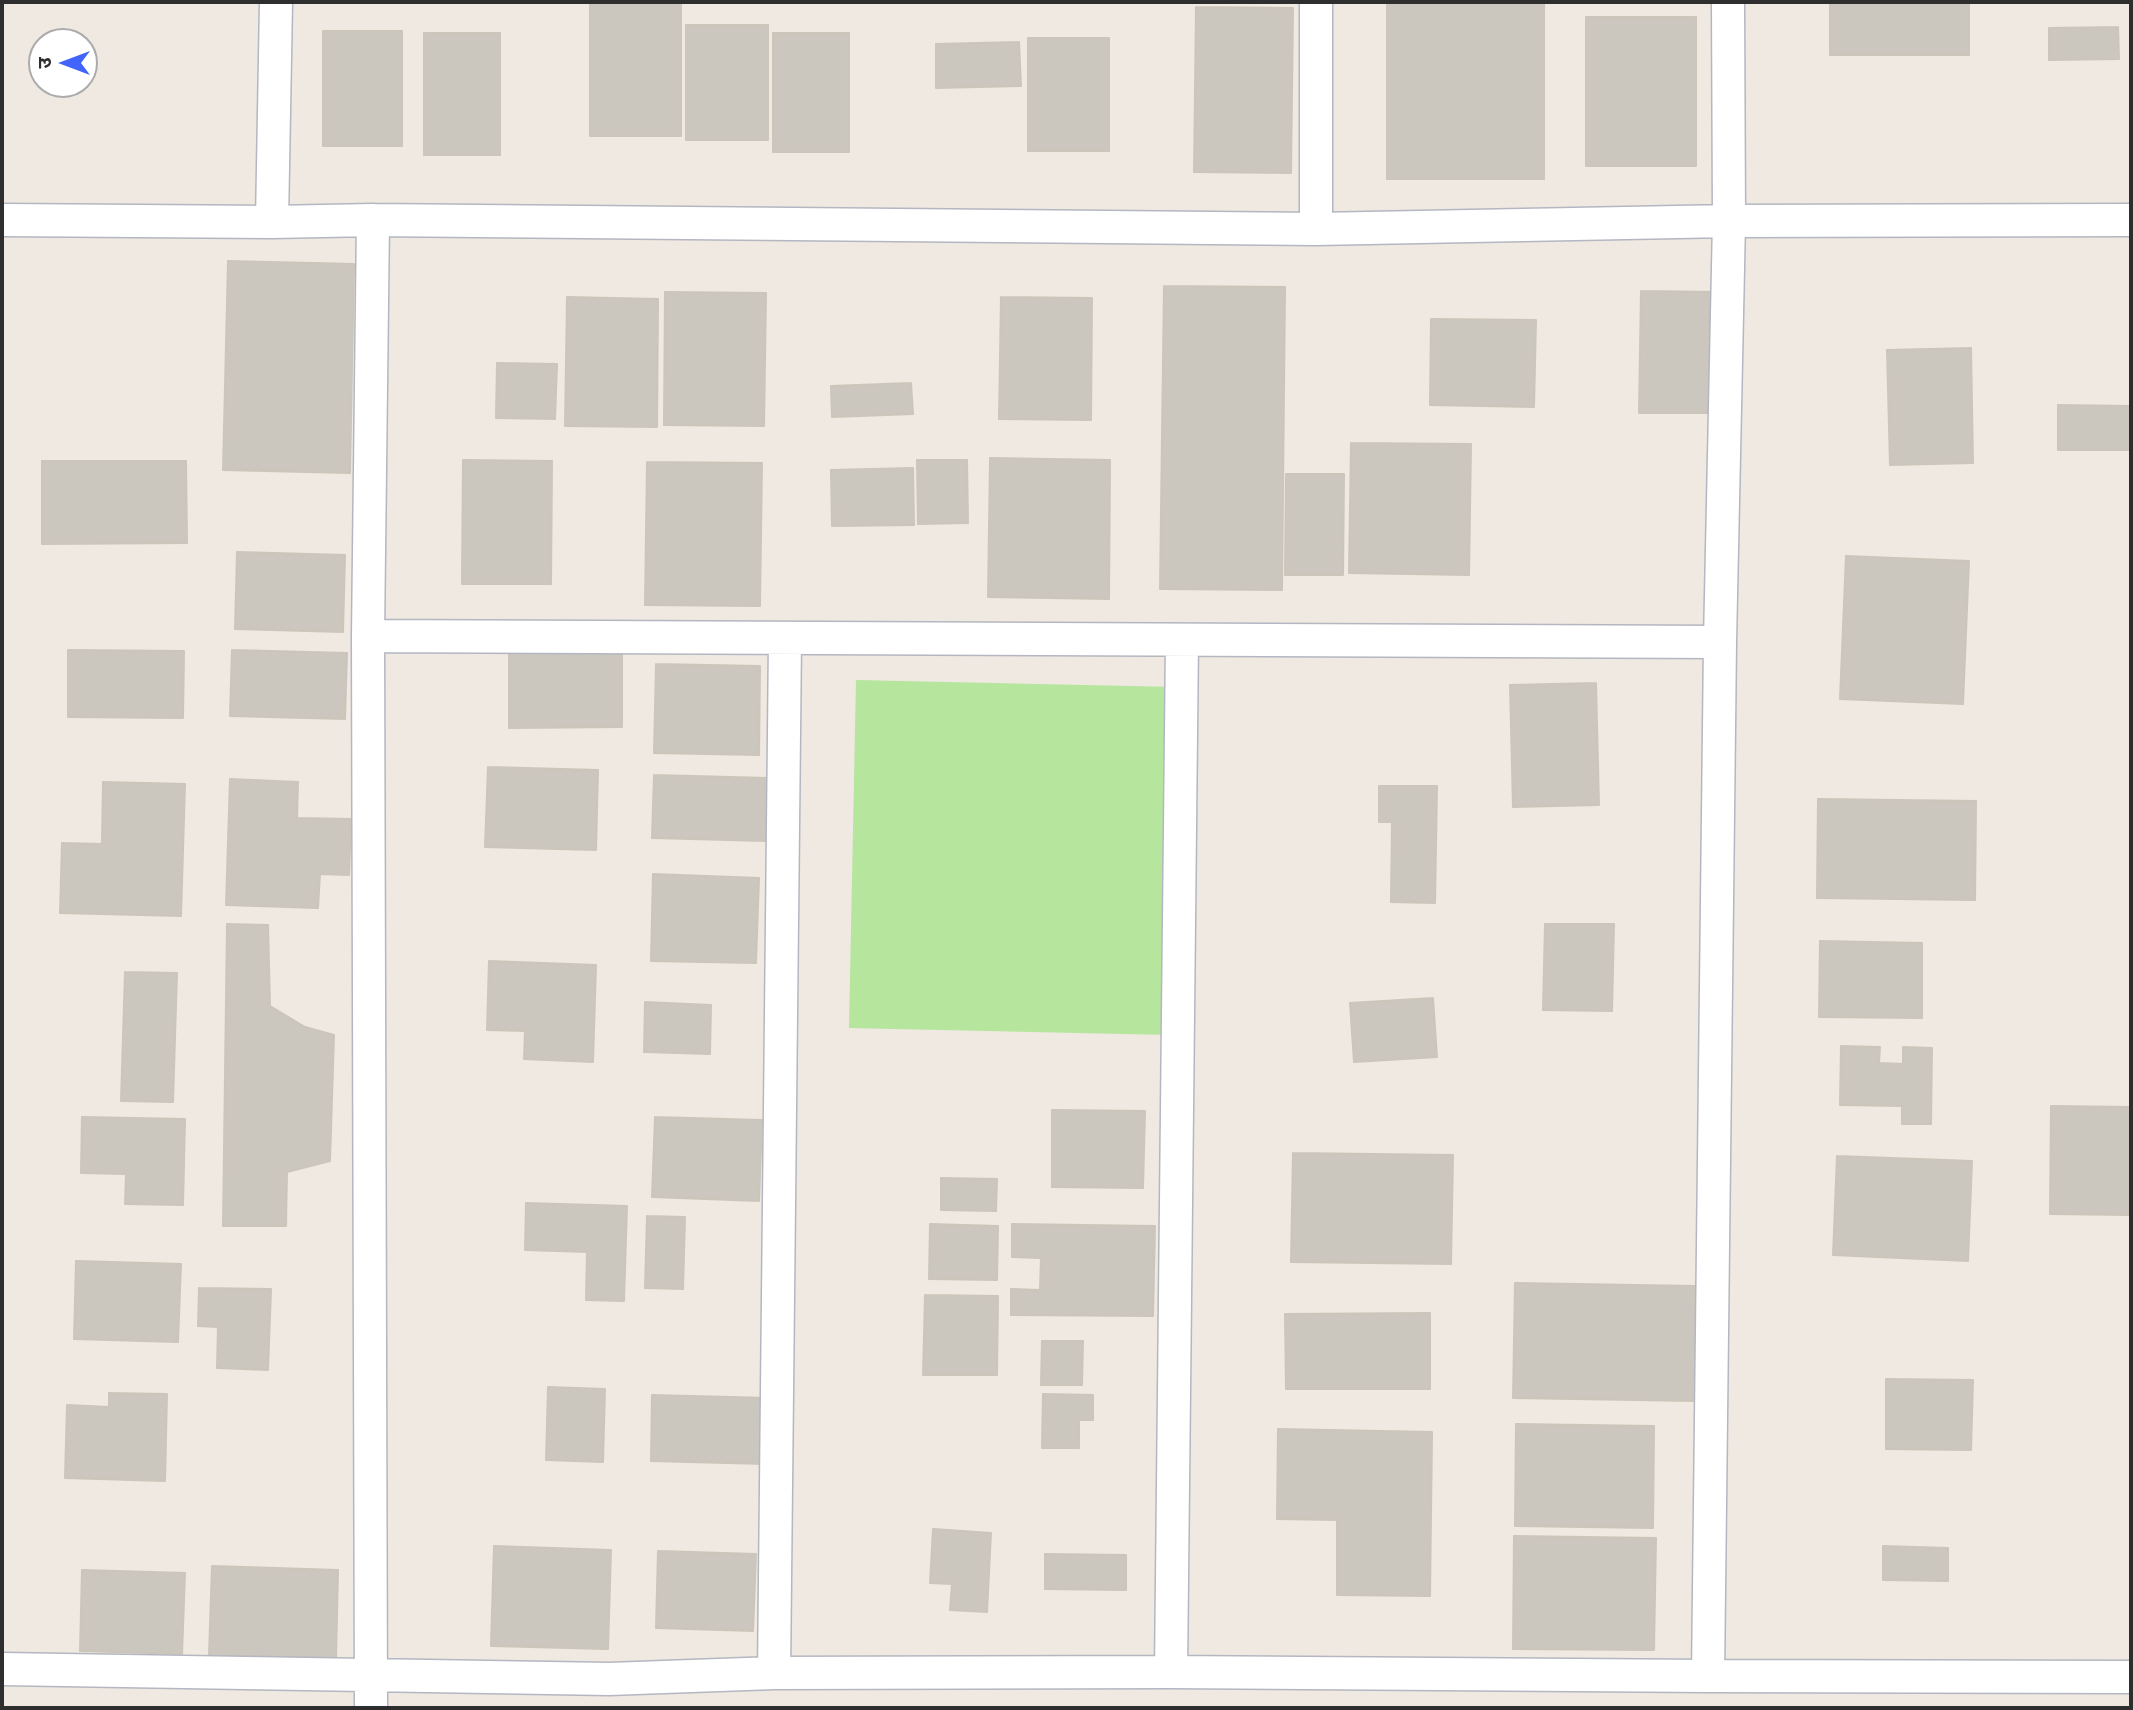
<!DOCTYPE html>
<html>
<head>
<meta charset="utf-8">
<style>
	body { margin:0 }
	#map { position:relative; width:2133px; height:1710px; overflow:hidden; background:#efe9e1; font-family:"DejaVu Sans","Noto Sans Devanagari",sans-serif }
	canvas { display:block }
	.frame { position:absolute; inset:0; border:4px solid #2e2e2e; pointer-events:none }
	.north { position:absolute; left:28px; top:28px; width:70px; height:70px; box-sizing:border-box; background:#fff; border:2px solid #ababab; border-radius:50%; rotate:270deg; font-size:19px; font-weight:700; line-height:28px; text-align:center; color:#2e2e2e }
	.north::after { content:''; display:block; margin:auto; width:24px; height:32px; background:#4264fb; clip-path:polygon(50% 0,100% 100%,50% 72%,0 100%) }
</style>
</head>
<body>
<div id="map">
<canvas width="2133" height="1710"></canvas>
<div class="frame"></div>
<div class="north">उ</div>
</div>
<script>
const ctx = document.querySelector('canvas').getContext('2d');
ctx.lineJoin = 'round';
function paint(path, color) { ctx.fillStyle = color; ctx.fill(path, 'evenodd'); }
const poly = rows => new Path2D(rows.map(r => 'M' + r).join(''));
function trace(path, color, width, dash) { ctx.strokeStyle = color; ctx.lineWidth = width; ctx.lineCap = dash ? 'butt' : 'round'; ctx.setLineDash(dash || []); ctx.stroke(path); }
paint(poly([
	[856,680,1176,687,1169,1035,849,1028]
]), '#b6e59e');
const building = poly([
	[590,2,681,2,681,136,590,136,590,2],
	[1387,2,1544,2,1544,179,1387,179,1387,2],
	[1830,2,1969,2,1969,55,1830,55,1830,2],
	[1196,7,1293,8,1291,173,1194,172,1196,7],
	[1586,17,1696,17,1696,166,1586,166,1586,17],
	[686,25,768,25,768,140,686,140,686,25],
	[2118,27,2119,59,2049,60,2049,28,2118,27],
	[323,31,402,31,402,146,323,146,323,31],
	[424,33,500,33,500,155,424,155,424,33],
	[773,33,849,33,849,152,773,152,773,33],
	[1028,38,1109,38,1109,151,1028,151,1028,38],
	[1019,42,1021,86,936,88,936,44,1019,42],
	[228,261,354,264,350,473,223,470,228,261],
	[1164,286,1285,287,1282,590,1160,589,1164,286],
	[1641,291,1718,292,1717,413,1639,413,1641,291],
	[665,292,766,293,764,426,664,425,665,292],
	[567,297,658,299,657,427,565,426,567,297],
	[1001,297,1092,298,1091,420,999,419,1001,297],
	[1431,319,1536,320,1534,407,1430,405,1431,319],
	[1971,348,1973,463,1890,465,1887,350,1971,348],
	[497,363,557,364,555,419,496,418,497,363],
	[911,383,913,414,832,417,831,386,911,383],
	[2058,405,2131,406,2131,450,2058,450,2058,405],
	[1351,443,1471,444,1469,575,1349,573,1351,443],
	[990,458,1110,460,1109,599,988,597,990,458],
	[463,460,552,461,551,584,462,584,463,460],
	[917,460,967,460,968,523,918,524,917,460],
	[42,461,186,461,187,543,42,544,42,461],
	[647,462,762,463,760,606,645,605,647,462],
	[913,468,914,525,832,526,831,470,913,468],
	[1286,474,1344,474,1343,575,1285,575,1286,474],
	[237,552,345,555,343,632,235,629,237,552],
	[1846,556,1969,561,1963,704,1840,699,1846,556],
	[622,646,622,727,509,728,509,647,622,646],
	[68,650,184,651,183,718,68,717,68,650],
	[232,650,347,653,345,719,230,716,232,650],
	[656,664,760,666,759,755,654,753,656,664],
	[1596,683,1599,805,1513,807,1510,685,1596,683],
	[488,767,598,770,596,850,485,847,488,767],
	[654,775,768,778,766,841,652,838,654,775],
	[230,779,298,782,297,818,351,819,349,875,320,874,318,908,226,905,230,779],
	[103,782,185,784,181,916,60,913,62,843,102,844,103,782],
	[1379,786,1437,786,1435,903,1391,902,1392,822,1379,822,1379,786],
	[1818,799,1976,801,1975,900,1817,898,1818,799],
	[653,874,759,878,756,963,651,961,653,874],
	[227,924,268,925,270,1006,305,1027,334,1035,330,1161,287,1172,286,1226,223,1226,227,924],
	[1545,924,1614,924,1612,1011,1543,1010,1545,924],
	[1820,941,1922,943,1922,1018,1819,1017,1820,941],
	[489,961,596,965,593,1062,524,1059,525,1031,487,1030,489,961],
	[125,972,177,973,173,1102,121,1101,125,972],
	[1433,998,1437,1057,1354,1062,1350,1003,1433,998],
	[645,1002,711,1005,710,1054,644,1052,645,1002],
	[1841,1046,1880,1047,1879,1063,1903,1064,1903,1047,1932,1048,1931,1124,1902,1124,1902,1106,1840,1105,1841,1046],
	[2051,1106,2130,1107,2129,1215,2050,1214,2051,1106],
	[1052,1110,1145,1111,1143,1188,1052,1187,1052,1110],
	[82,1117,185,1119,183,1205,125,1204,126,1174,81,1173,82,1117],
	[655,1117,762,1120,759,1201,652,1197,655,1117],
	[1293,1153,1453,1155,1451,1264,1291,1262,1293,1153],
	[1837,1156,1972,1161,1968,1261,1833,1255,1837,1156],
	[941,1178,997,1179,996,1211,941,1210,941,1178],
	[526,1203,627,1206,624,1301,586,1300,587,1252,525,1250,526,1203],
	[647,1216,685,1217,683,1289,645,1288,647,1216],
	[930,1224,998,1226,997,1280,929,1279,930,1224],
	[1012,1224,1155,1226,1153,1316,1011,1315,1011,1289,1040,1290,1041,1258,1012,1257,1012,1224],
	[76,1261,181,1264,178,1342,74,1339,76,1261],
	[1515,1283,1696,1286,1695,1401,1513,1398,1515,1283],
	[199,1288,271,1289,268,1370,217,1368,218,1327,198,1326,199,1288],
	[925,1295,998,1296,997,1375,923,1375,925,1295],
	[1430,1313,1430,1389,1286,1389,1285,1314,1430,1313],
	[1042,1341,1083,1341,1082,1385,1041,1385,1042,1341],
	[1886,1379,1973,1380,1971,1450,1886,1449,1886,1379],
	[548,1387,605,1389,603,1462,546,1460,548,1387],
	[109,1393,167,1394,165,1481,65,1478,67,1405,109,1407,109,1393],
	[1043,1394,1093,1395,1093,1420,1079,1420,1079,1448,1042,1448,1043,1394],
	[652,1395,768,1398,766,1464,651,1461,652,1395],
	[1516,1424,1654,1426,1653,1528,1515,1526,1516,1424],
	[1278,1429,1432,1432,1430,1596,1337,1595,1337,1520,1277,1519,1278,1429],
	[933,1529,991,1533,987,1612,950,1610,952,1584,930,1583,933,1529],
	[1514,1536,1656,1538,1654,1650,1513,1649,1514,1536],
	[494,1546,611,1550,608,1649,491,1646,494,1546],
	[1883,1546,1948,1548,1948,1581,1883,1580,1883,1546],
	[658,1551,756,1554,753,1631,656,1628,658,1551],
	[1045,1554,1126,1555,1126,1590,1045,1589,1045,1554],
	[212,1566,338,1570,336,1659,209,1655,212,1566],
	[82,1570,185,1573,182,1654,80,1651,82,1570]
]);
paint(building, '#cbc7bf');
trace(building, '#cbc5ba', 2);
const street = poly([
	[1316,2,1316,229],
	[2,220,272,222,373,220,1316,229,1729,221,2131,220],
	[272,222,276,2],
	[368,636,1720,642],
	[2,1669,609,1679,774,1673,1171,1672,1708,1676,2131,1677],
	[1171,1672,1182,640],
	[774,1673,785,639],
	[1708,1676,1720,642,1729,221,1728,2],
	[371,1708,368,636,373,220]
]);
trace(street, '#b4b7c1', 35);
trace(street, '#fff', 32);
</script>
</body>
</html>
